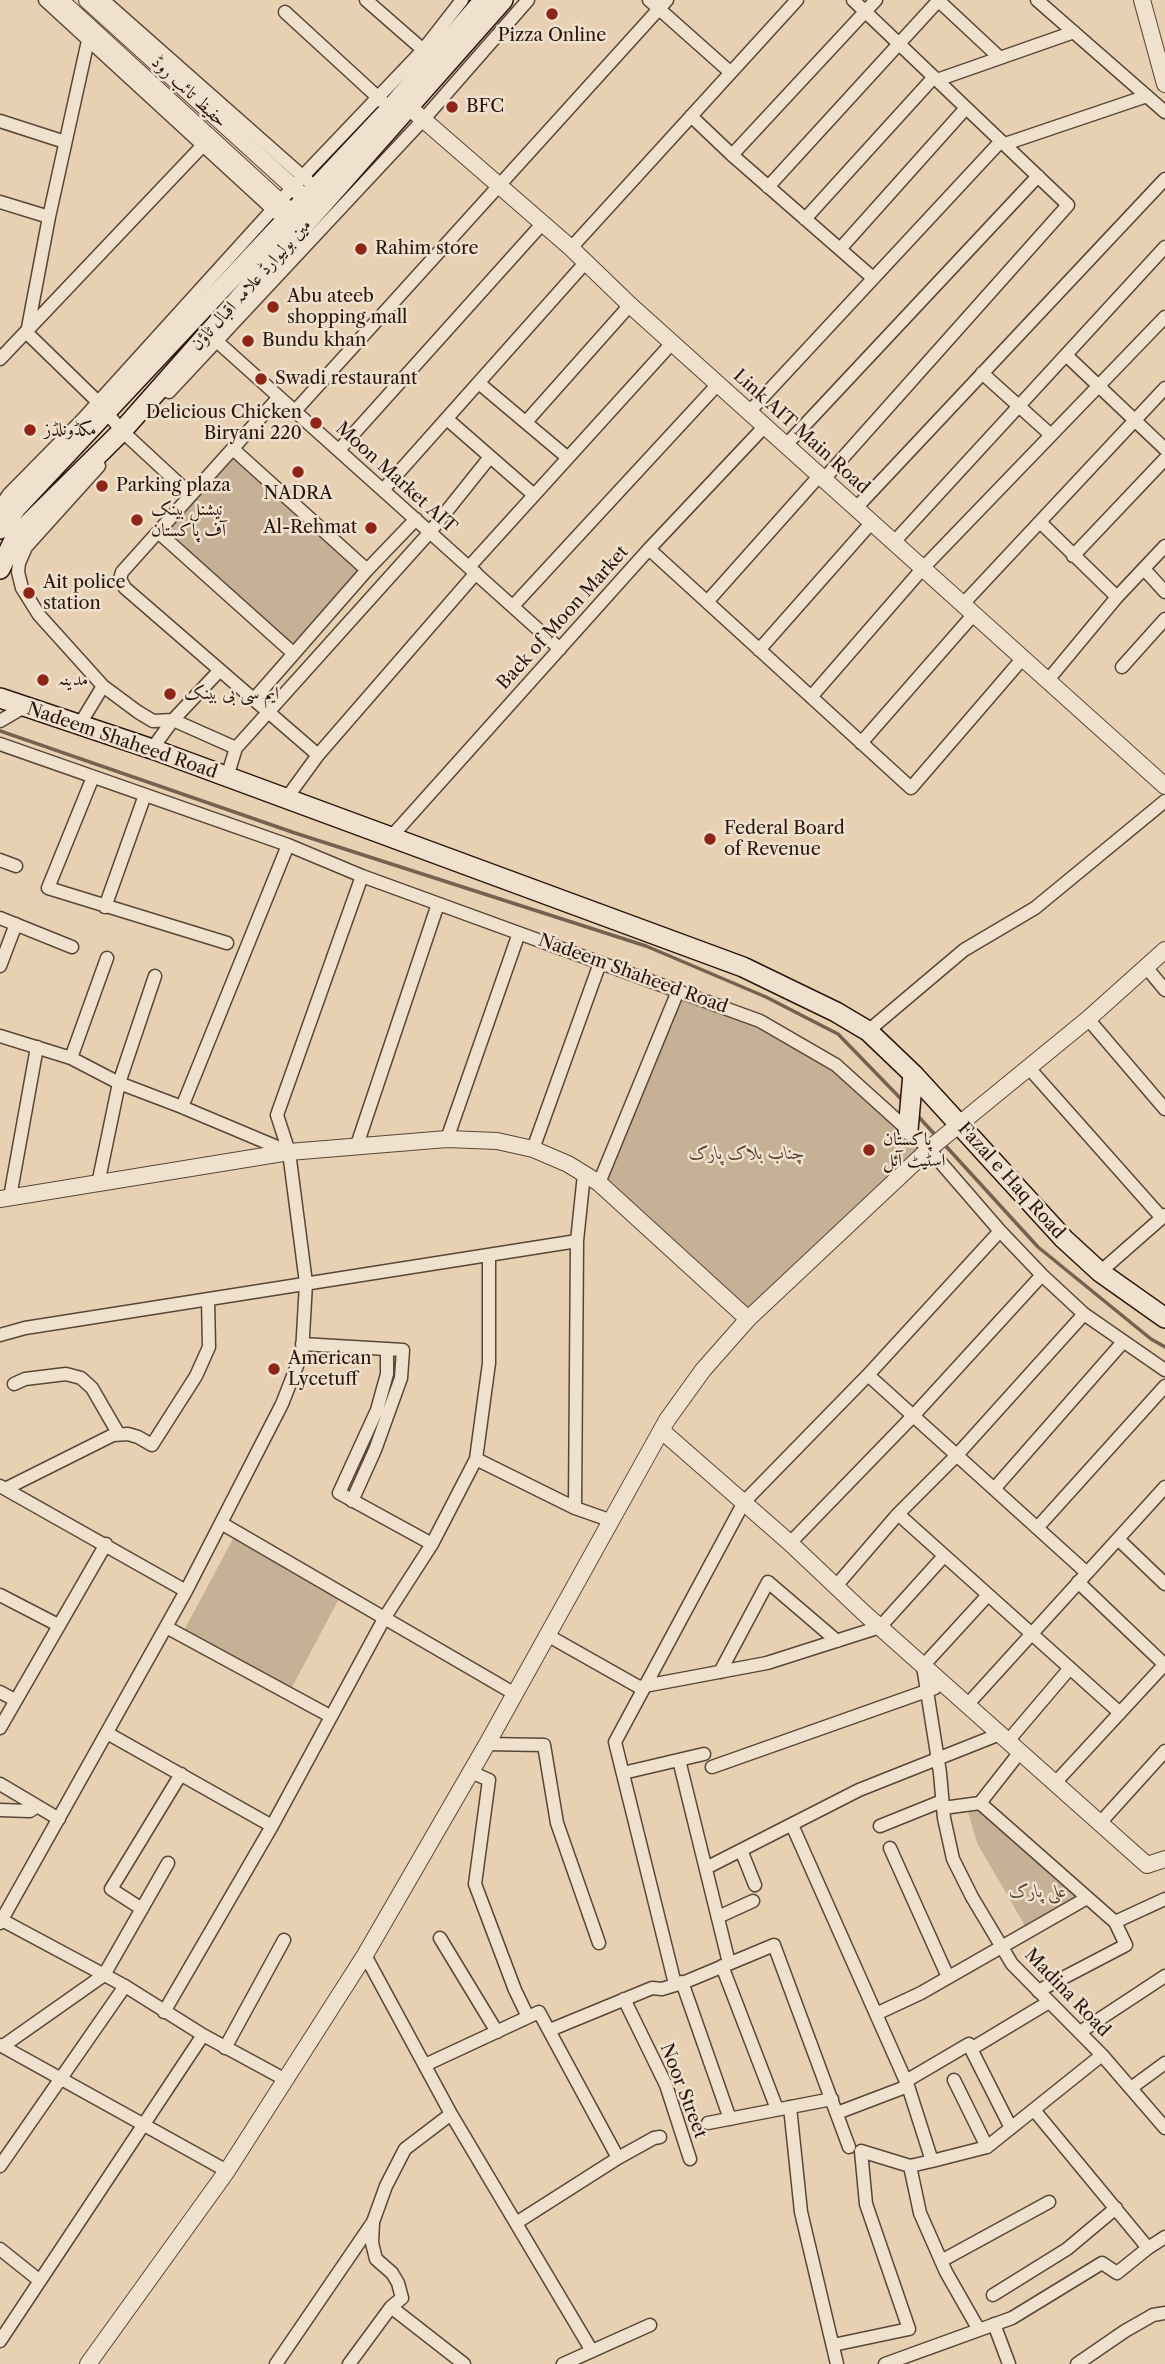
<!DOCTYPE html>
<html>
<head>
<meta charset="utf-8">
<style>
	body { margin:0 }
	canvas { display:block; background:#e7d1b2 }
</style>
</head>
<body>
<canvas width="1165" height="2364"></canvas>
<script>
const ctx = document.querySelector('canvas').getContext('2d');
ctx.lineJoin = 'round';
function paint(path, color) { ctx.fillStyle = color; ctx.fill(path, 'evenodd'); }
const poly = rows => new Path2D(rows.map(r => 'M' + r).join(''));
function trace(path, color, width, dash) { ctx.strokeStyle = color; ctx.lineWidth = width; ctx.lineCap = dash ? 'butt' : 'round'; ctx.setLineDash(dash || []); ctx.stroke(path); }
function label(font, color, halo, rows, align = 'center') {
  ctx.font = font + ' "Libre Caslon Text",Amiri,serif'; ctx.lineWidth = 5; ctx.setLineDash([]); ctx.textBaseline = 'middle'; ctx.strokeStyle = halo; ctx.fillStyle = color; for (const [text, x, y, turn = 0] of rows) {
    ctx.save(); ctx.translate(x, y); ctx.rotate((+turn || 0) * Math.PI / 180); ctx.textAlign = isNaN(turn) ? turn : align; if (halo) ctx.strokeText(text, 0, 0); ctx.fillText(text, 0, 0); ctx.restore();
  }
}
paint(poly([
	[234,454,361,569,292,646,165,530],
	[678,991,760,1021,836,1065,929,1149,748,1319,599,1183],
	[234,1537,341,1595,291,1689,183,1632],
	[980,1803,1089,1899,1028,1931,977,1843,966,1805]
]), '#c7b196');
trace(poly([
	[0,731,295,833,646,946,766,997,838,1034,904,1102],
	[917,1115,938,1138],
	[943,1143,1038,1247,1151,1339,1165,1347]
]), '#746150', 3.5);
const minor = poly([
	[45,0,279,215],
	[103,0,308,181],
	[366,0,429,55],
	[649,0,730,72],
	[1037,0,1165,112],
	[939,1,1000,58],
	[285,12,383,102],
	[91,27,49,217,27,333,98,402,122,431,191,495],
	[937,80,1074,32],
	[691,116,732,155,873,278],
	[0,121,65,142],
	[1005,144,1147,96],
	[732,155,876,0],
	[768,187,939,0],
	[0,202,49,217],
	[805,219,934,77],
	[571,248,797,0],
	[840,249,966,108],
	[211,336,560,649],
	[1066,355,1165,449],
	[0,359,207,141],
	[982,373,1051,435],
	[480,384,568,458],
	[169,392,423,120,528,0],
	[279,397,122,572,120,579,125,588,318,755],
	[295,411,667,0],
	[750,411,1001,141],
	[447,419,534,495],
	[526,422,630,305],
	[786,445,1038,176],
	[233,449,367,570],
	[339,450,542,224],
	[99,466,26,547,19,563,18,572,22,588,39,615,103,686,138,712,153,721,173,720,236,748],
	[824,479,1068,205,853,0],
	[383,490,585,263],
	[0,507,9,494,82,420,303,176,423,50,462,0],
	[856,508,1165,179],
	[1040,522,1117,597],
	[158,532,293,653],
	[894,542,1165,247],
	[649,549,911,788,1023,658],
	[1073,556,1165,459],
	[469,567,672,343],
	[1144,569,1165,592],
	[707,602,820,475],
	[963,604,1165,388],
	[513,606,718,384],
	[759,650,872,522],
	[1122,667,1165,619],
	[1048,680,1117,597,1165,546],
	[811,697,923,568,1165,317],
	[255,698,367,570,416,519],
	[0,721,24,707],
	[80,724,103,686],
	[861,743,974,614],
	[0,744,288,845,362,876,760,1021,836,1065,929,1149,1000,1231,1042,1275,1084,1314,1165,1370],
	[155,750,157,742,173,720,220,670],
	[93,777,48,888,227,943],
	[227,777,236,748,430,532,490,457],
	[286,799,318,755,476,573],
	[391,837,649,549,765,426],
	[0,860,16,866],
	[105,907,145,795],
	[0,918,72,947],
	[0,966,16,924],
	[1146,967,1165,990],
	[1088,1019,1165,1109],
	[868,1031,964,950,1035,908,1165,801],
	[0,1036,71,1058,119,1083,182,1107,289,1152],
	[71,1058,107,958],
	[1028,1067,1162,1218],
	[182,1107,288,845],
	[447,1139,519,933],
	[357,1145,438,904],
	[533,1149,600,963],
	[599,1183,678,991],
	[98,1184,119,1083,155,976],
	[10,1197,37,1047],
	[1100,1272,1165,1215],
	[0,1335,25,1328,577,1241],
	[302,1344,403,1350,401,1378,375,1450,352,1501],
	[387,1349,387,1374,377,1410,339,1493,432,1544],
	[868,1375,1087,1573],
	[14,1384,25,1379,66,1374,81,1378,92,1388,118,1433],
	[476,1459,575,1508,612,1521],
	[0,1486,186,1591],
	[5,1489,113,1435,128,1434,138,1437,152,1445,196,1376,209,1347,208,1299],
	[994,1489,1123,1342],
	[575,1508,577,1241,584,1174],
	[898,1514,1120,1713],
	[221,1523,515,1694],
	[1037,1528,1165,1386],
	[1118,1539,1165,1584],
	[790,1543,914,1415,1042,1275],
	[1078,1582,1165,1665],
	[836,1586,898,1514,957,1455,1084,1314],
	[0,1595,58,1625],
	[988,1595,923,1666,940,1773,944,1818,953,1859,972,1897,1012,1964,1102,2055,1165,2128],
	[166,1627,330,1716],
	[547,1635,639,1687,767,1663,880,1627,944,1556],
	[720,1672,768,1582,837,1641],
	[0,1692,15,1700],
	[968,1704,1165,1487],
	[0,1728,106,1544],
	[107,1733,272,1826],
	[1008,1741,1070,1668],
	[487,1744,544,1745,557,1823,599,1943],
	[679,1760,729,1963],
	[712,1767,935,1688],
	[471,1772,489,1780,475,1884,515,1990,528,2017],
	[623,1773,704,1754],
	[1055,1783,1165,1664],
	[0,1784,59,1819],
	[980,1803,1020,1752],
	[943,1808,980,1803,1115,1922,1165,1899],
	[0,1810,30,1811,37,1806],
	[1100,1823,1165,1751],
	[792,1825,908,2086,932,2161,910,2166,861,2151,866,2204,909,2329,833,2345],
	[880,1826,942,1801],
	[890,1848,948,1977],
	[741,1850,755,1885],
	[706,1868,859,1790,1000,1734],
	[142,1909,111,1889,181,1774],
	[718,1917,753,1901],
	[2,1920,125,1986,203,2035,286,2080],
	[0,1923,186,1591,282,1404,302,1353,306,1283,289,1152,277,1115,362,876],
	[440,1938,497,2032],
	[365,1955,451,2114,592,2351],
	[722,1966,777,2109],
	[682,1982,730,2119],
	[675,1984,615,1742,744,1502,868,1375,1000,1231],
	[1038,1991,1126,1945,1115,1922],
	[624,1999,666,2085,690,2159],
	[164,2012,272,1826,385,1617,432,1544,476,1459,489,1363,489,1256],
	[876,2014,921,1993,1087,1898],
	[550,2030,652,1988,662,1989,685,1982,774,1945,849,2147],
	[1080,2032,1165,1976],
	[0,2045,227,2171],
	[3,2046,104,1975,168,1863],
	[225,2048,284,1940],
	[425,2065,539,2012,618,2158],
	[954,2080,987,2147],
	[906,2081,969,2044,971,2049],
	[1131,2088,1165,2063],
	[790,2107,801,2212,837,2364],
	[1034,2110,1148,2248,1165,2237],
	[837,2113,908,2086],
	[708,2123,832,2099],
	[1011,2128,971,2049,1049,2002],
	[932,2161,987,2147,1102,2055],
	[0,2166,125,1986],
	[910,2166,920,2213,946,2272,979,2330],
	[516,2223,618,2158,654,2138,660,2137],
	[0,2249,40,2281],
	[941,2261,1049,2202],
	[993,2295,1067,2249,1116,2208],
	[391,2307,464,2364],
	[994,2324,1009,2364],
	[0,2341,203,2035],
	[276,2364,373,2222],
	[349,2364,391,2307,402,2298,398,2283,392,2273,376,2259,372,2243,373,2222,386,2186,405,2149,451,2114],
	[563,2364,650,2325],
	[885,2364,1012,2318,1102,2263,1117,2273,1148,2248],
	[1077,2364,1125,2331,1153,2315,1165,2313]
]);
const tertiary = poly([
	[60,0,291,212],
	[87,0,305,198],
	[1142,0,1165,84],
	[410,108,571,248,630,305,1165,786],
	[0,1199,289,1152,447,1139,497,1141,533,1149,568,1164,599,1183,748,1319],
	[662,1431,790,1543,864,1613,1147,1865,1165,1859],
	[88,2364,227,2171,365,1955,487,1744,667,1420,703,1370,748,1319,929,1149,1088,1019,1165,950]
]);
const secondary = poly([
	[0,529,17,507,391,108,484,0],
	[0,569,16,536,122,431,503,0],
	[0,698,155,750,743,967,836,1012,868,1031,913,1074,1064,1239,1100,1272,1165,1318],
	[908,1130,913,1074]
]);
trace(minor, '#584638', 15);
trace(tertiary, '#584638', 18);
trace(secondary, '#29170f', 22);
trace(minor, '#efe1cd', 12);
trace(tertiary, '#efe1cd', 16);
trace(secondary, '#efe1cd', 19);
for (const [x, y, r, color] of [
	[552,14,7,"#8f2418"],
	[452,107,7,"#8f2418"],
	[361,249,7,"#8f2418"],
	[273,307,7,"#8f2418"],
	[248,341,7,"#8f2418"],
	[261,379,7,"#8f2418"],
	[316,423,7,"#8f2418"],
	[30,430,7,"#8f2418"],
	[298,472,7,"#8f2418"],
	[102,486,7,"#8f2418"],
	[137,520,7,"#8f2418"],
	[371,528,7,"#8f2418"],
	[29,593,7,"#8f2418"],
	[43,680,7,"#8f2418"],
	[170,694,7,"#8f2418"],
	[710,839,7,"#8f2418"],
	[869,1150,7,"#8f2418"],
	[274,1369,7,"#8f2418"]
]) { const dot = new Path2D(); dot.arc(x, y, r, 0, 2 * Math.PI); ctx.fillStyle = color; ctx.fill(dot); trace(dot, '#efe1cd', 2.5); }
label('18px', '#29170f', '#efe1cd', [
	["Pizza Online",552,36,"center"],
	["BFC",466,107],
	["Rahim store",375,249],
	["Abu ateeb",287,297],
	["shopping mall",287,318],
	["Bundu khan",262,341],
	["Swadi restaurant",275,379],
	["Delicious Chicken",302,413,"right"],
	["Biryani 220",302,434,"right"],
	["مکڈونلڈز",44,430],
	["Parking plaza",116,486],
	["NADRA",298,494,"center"],
	["نیشنل بینک",151,510],
	["آف پاکستان",151,531],
	["Al-Rehmat",357,528,"right"],
	["Ait police",43,583],
	["station",43,604],
	["مدینہ",57,680],
	["ایم سی بی بینک",184,694],
	["Federal Board",724,829],
	["of Revenue",724,850],
	["پاکستان",883,1140],
	["اسٹیٹ آئل",883,1161],
	["American",288,1359],
	["Lycetuff",288,1380]
], 'left');
label('18px', '#29170f', '#efe1cd', [
	["حفیظ تائب روڈ",189,92,43],
	["مین بولیوارڈ علامہ اقبال ٹاؤن",251,285,-48],
	["Link AIT Main Road",801,432,42],
	["Moon Market AIT",396,478,42],
	["Back of Moon Market",563,618,-48],
	["Nadeem Shaheed Road",122,741,19],
	["Nadeem Shaheed Road",633,974,20],
	["Fazal e Haq Road",1011,1181,48],
	["Madina Road",1067,1993,46],
	["Noor Street",683,2091,69]
]);
label('italic 18px', '#584538', '#efe1cd', [
	["چناب بلاک پارک",747,1154],
	["علی پارک",1038,1892]
]);
</script>
</body>
</html>
